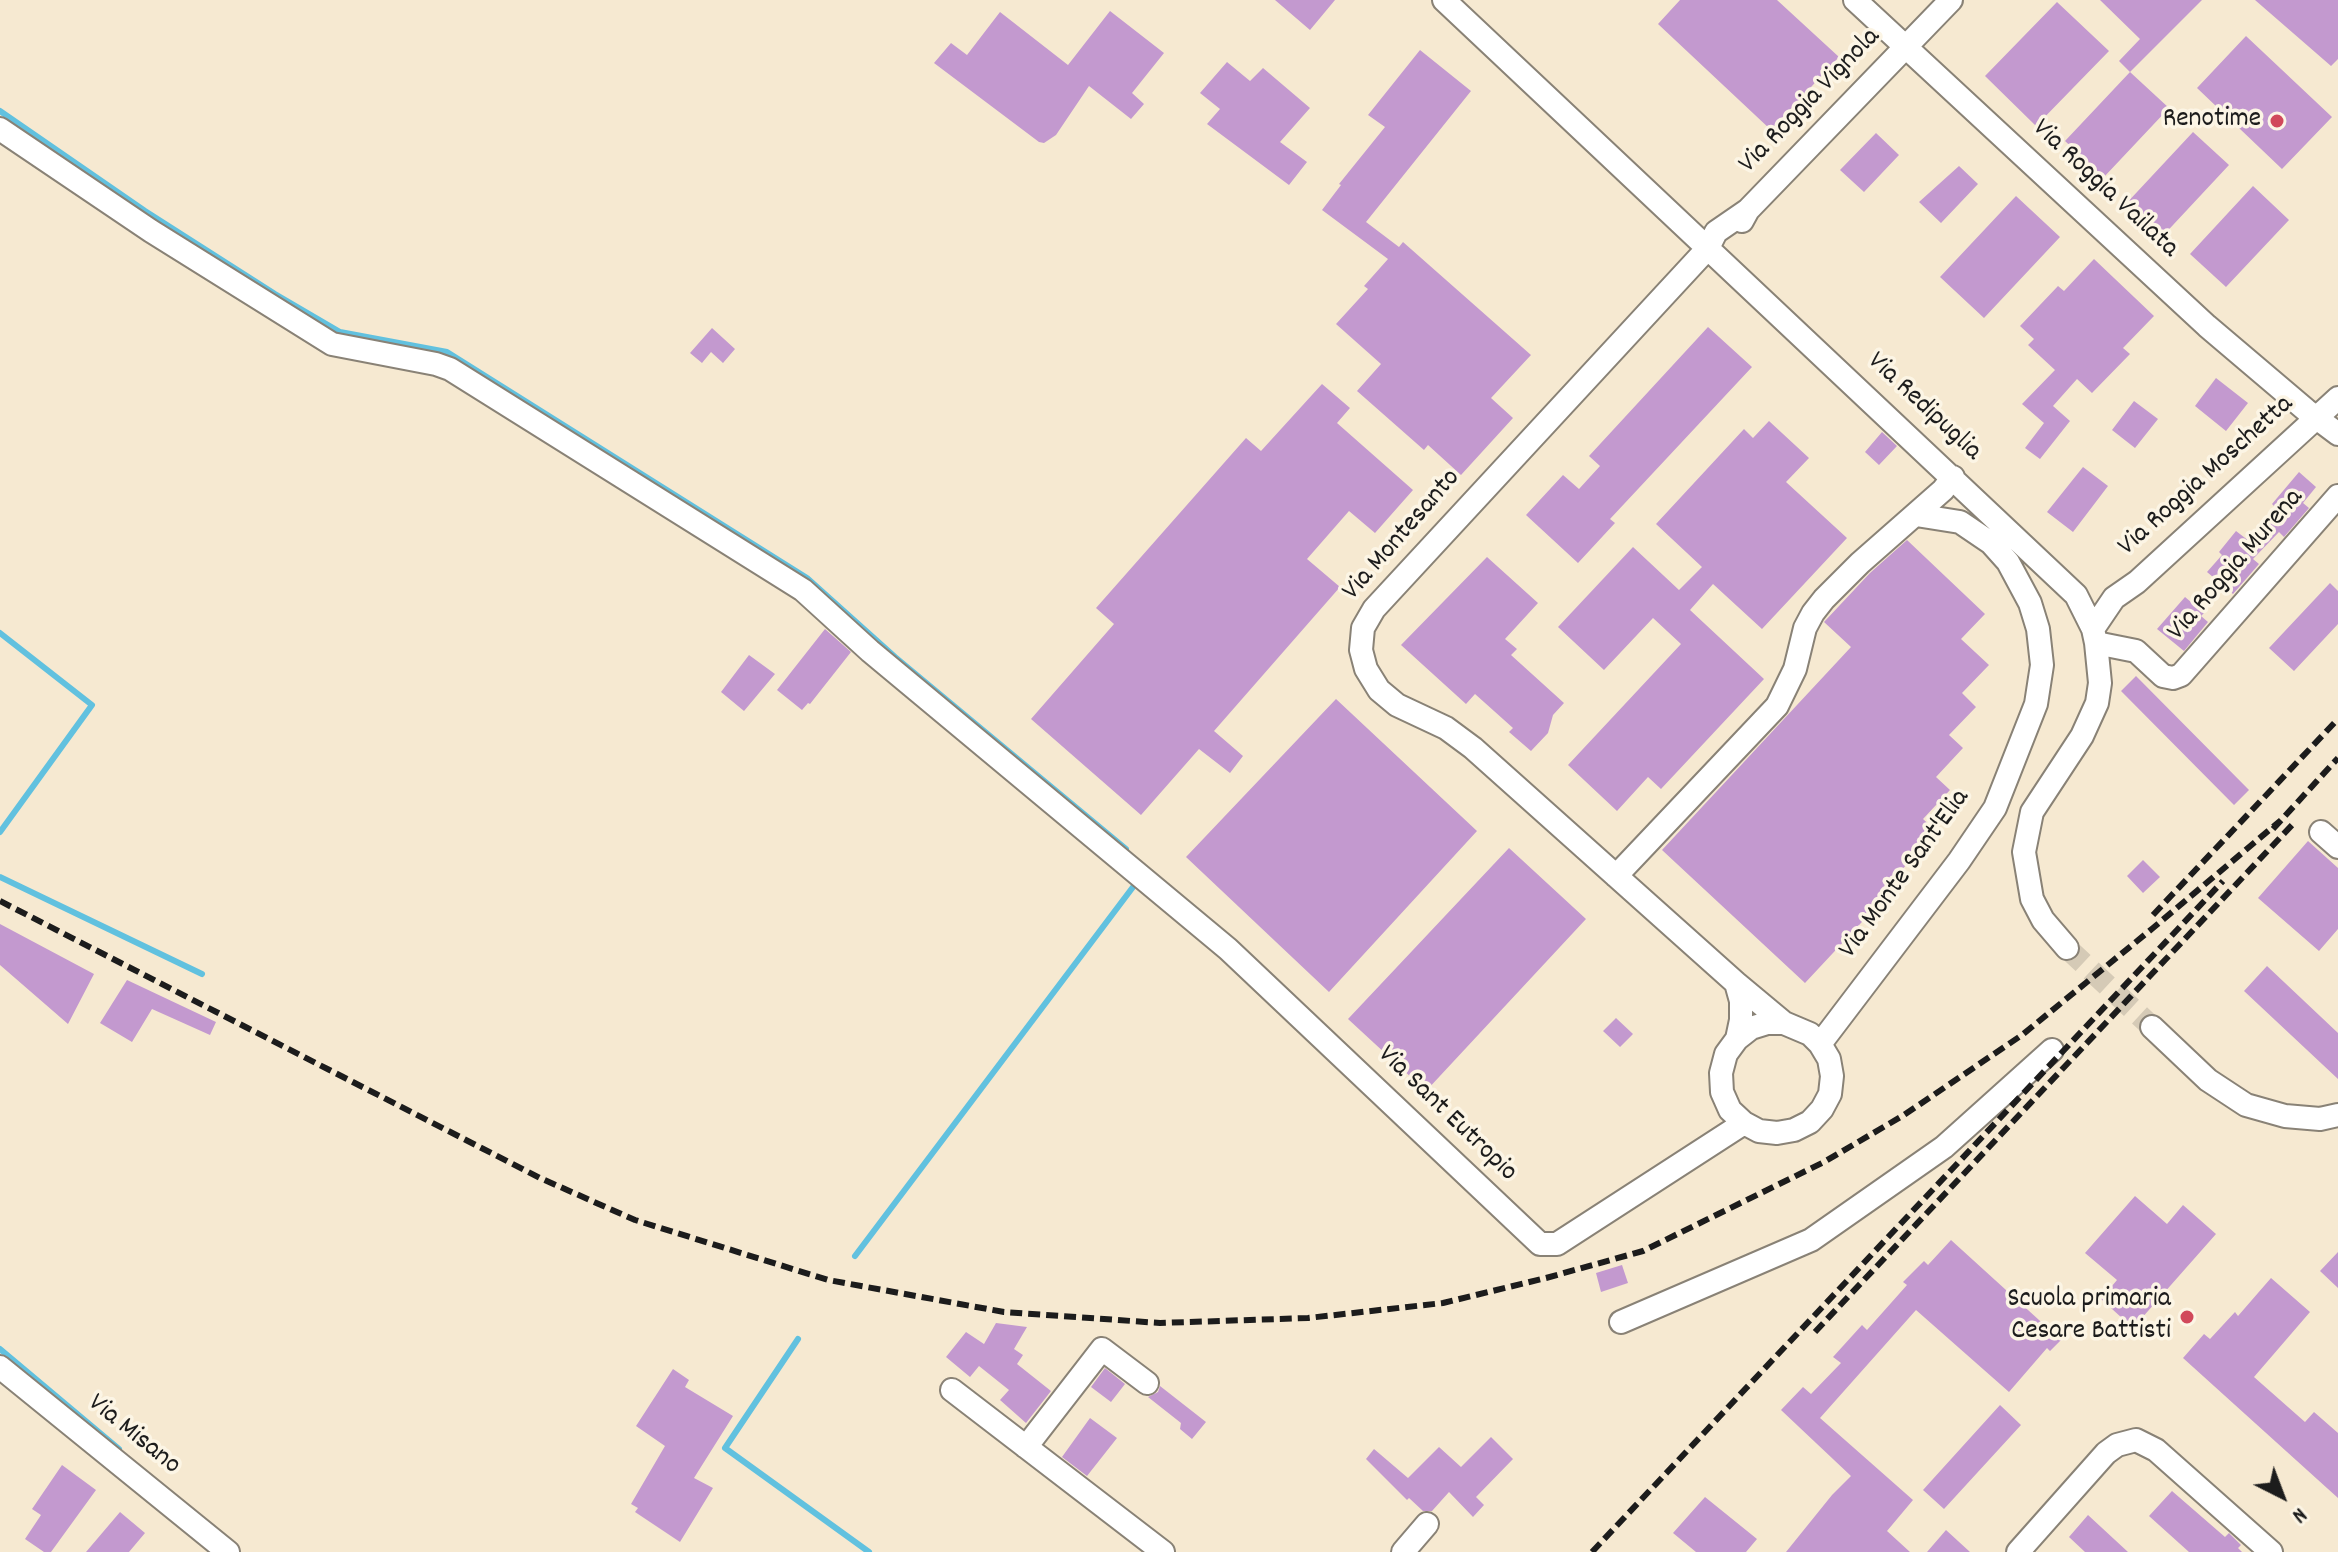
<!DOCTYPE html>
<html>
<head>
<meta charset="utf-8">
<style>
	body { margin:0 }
	#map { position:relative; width:2338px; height:1552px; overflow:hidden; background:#f6e9d1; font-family:Dekko,sans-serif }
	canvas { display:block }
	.north { position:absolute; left:2242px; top:1456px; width:80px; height:80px; -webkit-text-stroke:6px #fcf5e5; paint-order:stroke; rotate:138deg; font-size:22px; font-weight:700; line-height:32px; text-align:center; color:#1c1c1c }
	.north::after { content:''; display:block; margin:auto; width:28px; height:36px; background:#1c1c1c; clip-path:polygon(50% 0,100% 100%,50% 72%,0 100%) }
</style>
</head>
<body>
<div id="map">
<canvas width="2338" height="1552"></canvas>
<div class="north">N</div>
</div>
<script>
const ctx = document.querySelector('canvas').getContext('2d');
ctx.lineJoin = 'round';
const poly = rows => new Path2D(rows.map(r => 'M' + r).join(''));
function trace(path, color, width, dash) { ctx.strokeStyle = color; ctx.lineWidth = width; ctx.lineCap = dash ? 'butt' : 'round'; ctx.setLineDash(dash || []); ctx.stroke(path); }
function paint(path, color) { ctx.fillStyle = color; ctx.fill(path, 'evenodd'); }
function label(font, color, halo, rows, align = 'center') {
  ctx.font = font + ' Dekko,sans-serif'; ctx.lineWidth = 7; ctx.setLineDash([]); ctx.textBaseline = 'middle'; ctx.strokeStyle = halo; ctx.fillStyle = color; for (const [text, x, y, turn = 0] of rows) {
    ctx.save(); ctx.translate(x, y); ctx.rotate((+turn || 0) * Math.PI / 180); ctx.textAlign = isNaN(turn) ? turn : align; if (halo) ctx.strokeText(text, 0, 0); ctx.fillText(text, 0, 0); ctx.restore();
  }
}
trace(poly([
	[0,111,145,211,275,294,340,332,447,352,807,578,895,657,1126,849],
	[0,633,92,705,0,832],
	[0,877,202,974],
	[855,1256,1133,887],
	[798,1339,725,1448,869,1552],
	[0,1349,119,1449]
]), '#61c1df', 6);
paint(poly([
	[1275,0,1335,0,1310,30],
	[1680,0,1777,0,1839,57,1771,130,1658,24],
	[2100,0,2202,0,2130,72,2119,61,2140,39],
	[2255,0,2338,0,2338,59,2331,66],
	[2057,2,2109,51,2036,126,1985,76],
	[1110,11,1164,53,1132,93,1144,104,1131,119,1089,86,1056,135,1044,143,1039,142,934,63,951,43,967,55,1000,12,1068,65],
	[2246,36,2332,117,2282,169,2197,88],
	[1420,50,1471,91,1366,222,1399,247,1403,242,1531,355,1491,398,1513,418,1461,475,1428,445,1424,450,1357,391,1381,364,1336,324,1368,289,1364,286,1388,259,1322,210,1341,185,1339,184,1385,127,1368,115],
	[1227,62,1250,81,1263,68,1310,108,1280,142,1307,162,1289,185,1207,124,1220,109,1200,93],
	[2130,72,2169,108,2104,177,2065,141],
	[2193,132,2229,165,2159,240,2123,207],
	[1876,133,1899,155,1864,192,1840,170],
	[1959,166,1978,184,1941,223,1919,202],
	[2253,186,2289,220,2226,287,2190,254],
	[2016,196,2060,237,1984,318,1940,277],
	[2094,259,2154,316,2123,348,2130,354,2092,393,2077,379,2053,406,2070,421,2040,459,2025,448,2044,423,2022,404,2055,370,2028,345,2034,339,2020,326,2058,286,2064,291],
	[1708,327,1752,367,1610,519,1615,523,1578,563,1526,515,1563,475,1579,489,1600,466,1589,456],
	[712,328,735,349,723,363,711,352,702,363,690,353],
	[2216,378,2248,403,2226,431,2195,406],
	[1322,384,1350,408,1337,423,1413,490,1375,533,1349,511,1307,559,1340,587,1214,731,1243,756,1230,773,1199,749,1141,815,1031,719,1114,624,1096,608,1246,438,1261,451],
	[2134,401,2158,419,2135,448,2112,430],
	[1769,421,1809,458,1786,482,1847,538,1762,629,1713,584,1690,610,1764,679,1661,789,1648,777,1617,811,1568,765,1681,644,1653,618,1604,670,1558,627,1633,547,1679,590,1702,567,1656,524,1744,429,1753,438],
	[1882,432,1897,446,1879,465,1865,452],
	[2083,467,2108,486,2073,532,2047,512],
	[2299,472,2316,487,2303,503,2309,508,2284,537,2279,532,2253,559,2259,564,2233,594,2207,572,2222,555,2219,552,2236,531,2249,541,2276,508,2272,504],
	[1907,540,1985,614,1961,639,1989,665,1962,693,1976,707,1949,735,1963,748,1936,777,1950,790,1923,819,1937,832,1883,890,1888,894,1805,983,1662,850,1851,647,1824,622,1870,573],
	[1487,557,1538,603,1505,639,1517,649,1511,655,1564,703,1553,715,1548,733,1531,751,1509,732,1513,728,1475,694,1466,704,1401,645],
	[2330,583,2338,591,2338,624,2294,671,2269,648],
	[2185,597,2204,613,2201,616,2208,622,2184,651,2157,629],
	[825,629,851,652,810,704,808,703,802,710,777,690],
	[749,655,775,674,744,711,721,692],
	[2136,676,2249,790,2234,805,2121,691],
	[1336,699,1477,831,1329,992,1186,857],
	[2308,841,2338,868,2338,929,2319,951,2258,898],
	[1509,848,1586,919,1426,1091,1348,1019],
	[2143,860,2160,877,2143,893,2127,876],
	[0,924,94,974,68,1024,0,965],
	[2267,966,2338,1033,2338,1079,2244,991],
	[127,980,216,1022,210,1035,152,1009,132,1042,100,1023],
	[1616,1018,1633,1034,1620,1047,1603,1031],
	[2135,1196,2167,1224,2183,1205,2216,1234,2133,1328,2101,1299,2117,1280,2085,1253],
	[1951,1240,2061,1340,2050,1351,2047,1348,2009,1392,1916,1310,1820,1418,1913,1500,1887,1531,1910,1552,1786,1552,1832,1495,1851,1476,1781,1410,1803,1387,1811,1394,1841,1363,1833,1357,1862,1325,1867,1330,1907,1285,1903,1282,1924,1261,1928,1265],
	[2338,1252,2338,1288,2320,1271],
	[1622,1265,1628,1283,1601,1292,1596,1273],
	[2271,1278,2310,1312,2254,1377,2305,1422,2314,1412,2338,1433,2338,1498,2183,1358,2204,1334,2210,1339,2235,1312,2238,1316],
	[996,1323,1027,1327,1014,1349,1023,1355,1017,1364,1051,1391,1026,1423,1000,1400,1009,1390,979,1366,970,1377,946,1357,966,1332,984,1344],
	[1105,1368,1125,1384,1111,1402,1091,1387],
	[673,1369,689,1380,685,1387,733,1416,694,1478,713,1488,680,1542,635,1512,638,1508,631,1504,665,1446,636,1426],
	[1160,1386,1206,1422,1192,1439,1180,1429,1181,1423,1148,1397,1158,1392],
	[2000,1405,2021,1425,1944,1509,1923,1490],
	[1090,1418,1117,1438,1087,1476,1062,1457],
	[1491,1437,1513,1459,1476,1497,1484,1505,1473,1517,1449,1492,1432,1511,1423,1511,1409,1498,1407,1500,1366,1459,1374,1449,1408,1478,1439,1447,1461,1467],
	[62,1465,96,1490,51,1552,44,1552,25,1539,41,1515,32,1509],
	[2172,1491,2225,1537,2229,1533,2241,1545,2238,1548,2242,1552,2189,1552,2149,1516],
	[1705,1497,1757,1539,1746,1552,1696,1552,1673,1533],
	[120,1512,145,1533,129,1552,86,1552],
	[2088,1515,2128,1552,2085,1552,2069,1537],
	[1946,1530,1970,1552,1927,1552]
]), '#c399cf');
trace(poly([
	[2067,948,2152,1027]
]), '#d5cab6', 22, [22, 11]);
const minor = poly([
	[1444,0,2076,595,2093,629,2096,643,2100,683,2097,703,2082,736,2032,812,2024,852,2032,899,2043,920,2067,948],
	[1855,0,2207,326,2306,410,2338,434],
	[0,129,151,231,332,344,436,364,450,369,803,590,870,651,1228,949,1540,1244,1557,1244,1744,1123],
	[1748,210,1716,232,1708,248,1374,609,1363,628,1361,650,1366,669,1379,690,1397,705,1446,728,1473,748,1736,983,1784,1023],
	[1742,221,1748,210,1951,0],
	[2093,629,2114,598,2137,582,2338,398],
	[2096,643,2136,651,2163,676,2173,678,2181,675,2338,496],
	[2321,832,2338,847],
	[1616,876,1777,706,1795,669,1805,628,1813,613,1824,599,1860,563,1943,490,1953,477],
	[1736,983,1741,1001,1741,1020,1737,1039,1726,1054,1721,1073,1722,1092,1730,1110,1744,1123,1759,1131,1777,1133,1794,1130,1810,1122,1822,1109,1830,1094,1832,1076,1829,1059,1820,1044,1810,1034,1784,1023,1767,1023,1751,1028,1737,1039],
	[2152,1027,2208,1080,2246,1105,2285,1116,2320,1119,2338,1115],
	[1820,1044,1959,861,1995,808,2036,704,2042,665,2038,629,2030,603,2008,562,1991,543,1960,522,1916,515],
	[1621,1322,1811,1240,1944,1147,2052,1050],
	[0,1367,228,1552],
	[952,1390,1163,1552],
	[1026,1447,1102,1349,1147,1383],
	[1403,1552,1427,1524],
	[2018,1552,2106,1453,2117,1445,2136,1440,2156,1450,2271,1552]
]);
trace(minor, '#898276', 26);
trace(minor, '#fff', 22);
trace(poly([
	[2273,829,2338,758],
	[0,901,540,1178,635,1220,828,1280,1004,1312,1160,1323,1308,1318,1443,1303,1546,1278,1643,1251,1824,1162,1904,1115,2022,1035,2153,928,2280,821],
	[2153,915,2338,719],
	[1815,1332,2292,825],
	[1592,1552,2223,881]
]), '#1c1c1c', 6, [12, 6]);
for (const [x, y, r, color] of [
	[2277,121,8,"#d1495b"],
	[2187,1317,8,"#d1495b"]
]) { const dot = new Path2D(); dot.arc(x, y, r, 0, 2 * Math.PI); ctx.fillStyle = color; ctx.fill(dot); trace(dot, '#fcf5e5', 3); }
label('28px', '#1c1c1c', '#fcf5e5', [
	["Via Roggia Vignola",1811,102,-46],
	["Via Roggia Vailata",2104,190,43],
	["Via Redipuglia",1923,408,43],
	["Via Roggia Moschetta",2207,477,-42],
	["Via Montesanto",1403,536,-49],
	["Via Roggia Murena",2237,566,-49],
	["Via Monte Sant'Elia",1906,875,-54],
	["Via Sant Eutropio",1446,1115,44],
	["Via Misano",133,1436,39]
]);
label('28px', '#1c1c1c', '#fcf5e5', [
	["Renotime",2261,121],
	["Scuola primaria",2171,1301],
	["Cesare Battisti",2171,1333]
], 'right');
</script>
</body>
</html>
